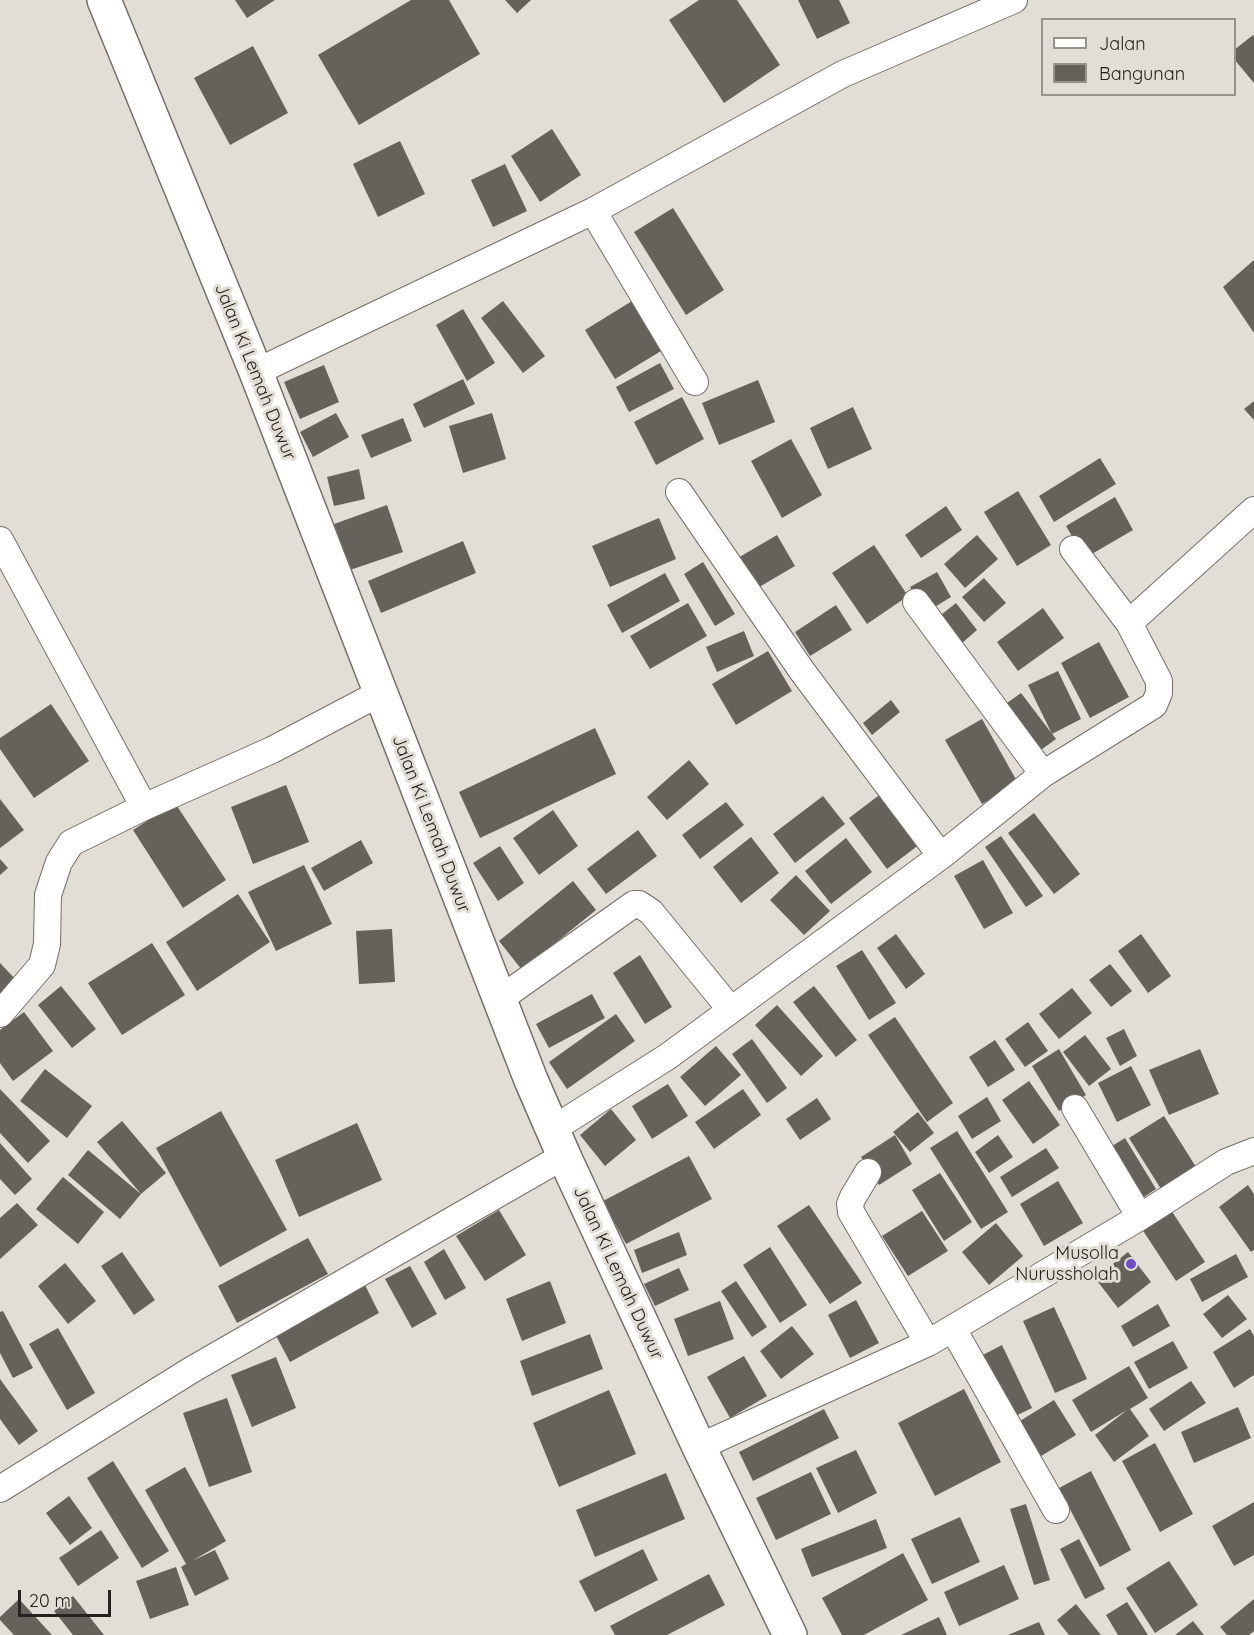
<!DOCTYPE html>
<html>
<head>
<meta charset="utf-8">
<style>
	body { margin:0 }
	#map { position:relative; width:1254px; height:1635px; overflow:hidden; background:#e2ded6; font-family:Quicksand,sans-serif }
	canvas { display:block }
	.legend { position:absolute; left:1041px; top:18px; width:195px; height:78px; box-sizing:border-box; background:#e2ded6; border:2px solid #96938d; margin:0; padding:8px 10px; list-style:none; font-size:18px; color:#242220 }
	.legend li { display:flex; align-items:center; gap:12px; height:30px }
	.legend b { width:30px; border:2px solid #96938d }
	.scale { position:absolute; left:18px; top:1590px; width:93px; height:27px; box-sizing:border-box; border:3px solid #242220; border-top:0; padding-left:8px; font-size:18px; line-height:21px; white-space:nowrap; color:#242220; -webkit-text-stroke:4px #e2ded6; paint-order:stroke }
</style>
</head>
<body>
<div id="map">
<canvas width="1254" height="1635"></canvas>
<ul class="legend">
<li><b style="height:8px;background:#fff"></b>Jalan</li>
<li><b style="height:16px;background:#65625b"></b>Bangunan</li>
</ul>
<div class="scale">20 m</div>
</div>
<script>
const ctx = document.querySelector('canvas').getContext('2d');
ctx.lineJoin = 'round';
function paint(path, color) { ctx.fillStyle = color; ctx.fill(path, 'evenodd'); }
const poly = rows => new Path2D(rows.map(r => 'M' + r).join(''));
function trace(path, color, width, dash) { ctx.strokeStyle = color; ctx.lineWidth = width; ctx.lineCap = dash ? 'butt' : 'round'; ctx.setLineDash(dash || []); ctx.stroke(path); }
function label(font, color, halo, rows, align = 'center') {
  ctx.font = font + ' Quicksand,sans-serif'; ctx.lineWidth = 6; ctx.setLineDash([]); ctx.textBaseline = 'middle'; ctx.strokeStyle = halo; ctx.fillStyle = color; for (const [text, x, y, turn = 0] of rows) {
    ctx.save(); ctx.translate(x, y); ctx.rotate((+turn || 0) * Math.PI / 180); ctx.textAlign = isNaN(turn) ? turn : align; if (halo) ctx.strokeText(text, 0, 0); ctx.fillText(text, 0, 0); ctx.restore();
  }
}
paint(poly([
	[235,0,275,0,247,18],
	[411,0,449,0,480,54,359,125,318,55],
	[505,0,531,0,517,13],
	[699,0,737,0,780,65,724,103,669,20],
	[798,0,839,0,850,23,817,39],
	[1253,35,1254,37,1254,83,1234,59,1234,50],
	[253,46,288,113,230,145,194,78],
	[552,129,581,175,540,202,511,156],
	[400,141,425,194,378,217,353,164],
	[505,164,527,211,493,227,471,180],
	[673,208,724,290,686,315,634,232],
	[1254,260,1254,333,1223,287],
	[637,298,666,348,615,379,585,330],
	[503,301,545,356,523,373,481,318],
	[463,309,495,363,467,381,436,325],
	[660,363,674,389,629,412,616,387],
	[324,365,339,402,300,419,284,382],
	[463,379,475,404,424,428,413,404],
	[758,380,775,422,719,445,702,403],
	[682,397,704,439,656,465,634,422],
	[1254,401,1254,420,1244,409],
	[853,407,872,449,828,469,810,428],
	[336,413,349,437,313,457,300,432],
	[492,413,506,459,463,473,449,426],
	[403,418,412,441,371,458,361,435],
	[791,439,822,495,782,518,751,461],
	[1100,458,1116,484,1054,522,1039,496],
	[359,469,365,499,334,506,327,477],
	[1018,491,1051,545,1017,566,984,512],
	[1115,497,1133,530,1085,558,1066,526],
	[387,505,403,552,350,570,334,524],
	[946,506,962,530,921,558,905,535],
	[659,518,676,559,610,587,592,546],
	[777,535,795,566,749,593,731,562],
	[977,535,998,559,965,588,944,564],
	[463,541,476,573,381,613,368,581],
	[874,545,908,596,867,624,832,573],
	[703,562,735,614,715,626,684,574],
	[937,572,951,597,925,613,910,587],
	[665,573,680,601,622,633,607,605],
	[984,578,1006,603,984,622,962,597],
	[688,603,707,636,650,669,630,636],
	[956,603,977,630,954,650,932,622],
	[836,605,852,630,810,656,795,632],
	[1043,608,1064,638,1018,671,997,642],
	[744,631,754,656,717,672,706,647],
	[1099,642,1129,697,1090,718,1061,663],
	[768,651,792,691,736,725,712,684],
	[1058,671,1081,719,1052,734,1028,685],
	[1021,693,1056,739,1034,755,1000,708],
	[891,700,900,712,872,735,863,723],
	[51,704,89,761,34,798,0,749,0,738],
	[982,719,1018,783,982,804,945,740],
	[595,728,616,774,480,838,459,792],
	[689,760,709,784,667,820,647,797],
	[286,785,309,842,253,864,231,807],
	[882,793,920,844,887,869,849,818],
	[823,796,845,824,795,863,773,834],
	[0,799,24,830,0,848],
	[726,802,744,825,700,859,682,835],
	[175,803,226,880,183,908,133,830],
	[553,810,578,846,539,875,513,838],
	[1034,813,1080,874,1054,894,1008,833],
	[638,830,657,856,606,894,587,869],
	[1001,836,1043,896,1026,907,985,847],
	[751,837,779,873,741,903,713,867],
	[846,838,872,872,831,904,805,871],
	[361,840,373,863,324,891,311,868],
	[500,846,524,883,498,901,473,863],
	[0,859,8,868,0,875],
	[983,860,1013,913,984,929,954,876],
	[304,865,332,924,276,951,248,892],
	[796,875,830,911,804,935,770,900],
	[573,881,596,910,522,970,499,941],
	[238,894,270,942,197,991,166,942],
	[392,929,395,982,359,984,356,931],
	[896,934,925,974,906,989,877,948],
	[1141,934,1171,976,1148,993,1118,951],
	[152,943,185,995,122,1035,88,983],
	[862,950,896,1003,869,1020,836,966],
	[640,955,672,1007,645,1024,613,973],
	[0,963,19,983,0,1001],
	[1110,964,1132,991,1111,1007,1089,980],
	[61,986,96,1029,72,1048,38,1005],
	[814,986,857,1040,836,1057,793,1002],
	[1072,988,1092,1013,1059,1039,1039,1014],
	[592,994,605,1018,549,1048,536,1024],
	[777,1005,823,1056,801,1076,755,1025],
	[24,1012,53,1051,13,1081,0,1063,0,1030],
	[616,1014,635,1041,567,1089,549,1062],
	[895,1017,953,1103,927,1122,868,1035],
	[1028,1022,1048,1051,1025,1067,1005,1039],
	[1124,1029,1137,1056,1120,1066,1106,1038],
	[1085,1035,1111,1069,1089,1086,1063,1052],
	[752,1039,787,1088,767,1103,732,1054],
	[995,1040,1015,1070,988,1087,969,1057],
	[716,1046,741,1075,705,1106,680,1077],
	[1059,1049,1086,1095,1059,1111,1032,1066],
	[1200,1049,1219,1094,1169,1115,1149,1070],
	[1131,1066,1151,1105,1117,1122,1098,1083],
	[45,1069,92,1106,67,1138,20,1101],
	[1029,1081,1060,1125,1033,1144,1002,1100],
	[668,1084,688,1116,652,1139,632,1106],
	[0,1089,50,1141,28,1163,0,1133],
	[743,1089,761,1115,714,1149,695,1122],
	[987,1097,1001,1121,972,1139,958,1116],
	[817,1098,831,1119,800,1140,786,1119],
	[611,1109,636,1140,605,1166,580,1135],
	[221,1111,287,1230,220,1267,156,1148],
	[918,1112,934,1133,910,1152,893,1132],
	[1164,1116,1196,1167,1161,1189,1129,1138],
	[122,1121,166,1173,141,1194,97,1142],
	[357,1123,382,1180,299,1217,275,1160],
	[957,1131,1008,1212,981,1229,930,1148],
	[895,1135,912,1164,879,1185,861,1157],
	[998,1135,1013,1157,989,1173,975,1152],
	[1125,1138,1156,1189,1135,1203,1104,1151],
	[0,1143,32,1179,15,1195,0,1179],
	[1046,1148,1059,1168,1012,1197,1000,1177],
	[88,1150,141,1194,120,1219,68,1175],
	[689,1156,712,1199,626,1244,603,1201],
	[940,1173,972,1222,944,1241,912,1190],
	[63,1177,104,1212,78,1244,36,1209],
	[1058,1181,1083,1223,1044,1246,1020,1204],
	[1248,1185,1254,1194,1254,1250,1251,1252,1219,1207],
	[17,1203,38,1225,0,1259,0,1218],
	[809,1205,862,1283,830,1304,777,1226],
	[1169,1207,1205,1262,1176,1281,1140,1226],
	[499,1210,526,1255,485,1281,456,1236],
	[922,1211,948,1251,908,1276,882,1236],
	[996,1223,1023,1256,989,1285,962,1252],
	[679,1232,687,1255,642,1273,634,1250],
	[308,1238,328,1274,237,1323,218,1286],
	[770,1247,807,1305,780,1323,743,1265],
	[444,1249,466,1288,445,1300,424,1262],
	[122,1252,155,1300,134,1315,101,1266],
	[1128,1252,1151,1282,1118,1308,1095,1278],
	[1236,1254,1248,1277,1202,1302,1190,1279],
	[65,1263,96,1301,68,1324,38,1286],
	[410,1266,437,1314,412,1328,385,1279],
	[679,1268,689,1290,655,1306,644,1284],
	[550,1281,566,1323,522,1341,506,1299],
	[736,1281,767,1327,752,1337,721,1291],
	[365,1285,379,1313,290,1362,275,1334],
	[1228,1295,1247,1319,1222,1338,1203,1314],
	[856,1300,879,1343,850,1358,828,1315],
	[720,1301,734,1339,688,1356,674,1319],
	[1158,1304,1170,1326,1133,1347,1121,1326],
	[1054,1307,1087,1379,1055,1393,1023,1321],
	[3,1311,33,1368,13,1378,0,1353,0,1312],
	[792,1326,814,1354,781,1379,760,1351],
	[58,1328,95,1393,67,1410,29,1344],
	[1250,1329,1254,1336,1254,1375,1234,1388,1213,1352],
	[590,1334,603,1369,532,1396,520,1361],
	[1173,1341,1188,1368,1149,1389,1134,1362],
	[1002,1345,1032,1408,1007,1420,977,1358],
	[744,1356,767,1396,730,1418,707,1377],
	[276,1357,296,1408,252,1427,231,1375],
	[1129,1366,1148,1398,1130,1409,1149,1436,1114,1462,1095,1435,1127,1410,1091,1432,1072,1400],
	[0,1379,38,1431,19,1445,0,1419],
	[1191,1381,1206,1403,1164,1431,1149,1409],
	[964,1389,1001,1462,935,1496,898,1423],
	[609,1390,636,1454,559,1487,533,1423],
	[227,1398,252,1472,209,1487,183,1413],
	[1054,1400,1076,1435,1036,1459,1015,1424],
	[1238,1407,1251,1438,1194,1463,1181,1432],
	[824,1409,839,1438,753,1481,739,1452],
	[1155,1443,1193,1514,1160,1532,1122,1461],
	[856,1450,877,1493,838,1513,816,1468],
	[113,1461,169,1551,142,1568,87,1478],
	[185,1467,226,1541,192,1561,215,1550,229,1579,195,1596,181,1567,186,1564,145,1490],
	[1091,1471,1131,1550,1100,1567,1059,1488],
	[811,1472,831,1514,776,1540,756,1498],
	[666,1473,685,1519,595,1557,576,1510],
	[69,1496,92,1528,70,1545,46,1513],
	[1254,1502,1254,1555,1234,1566,1212,1526],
	[1026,1504,1050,1580,1034,1585,1010,1509],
	[960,1517,980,1562,932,1584,911,1539],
	[876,1519,887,1548,812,1577,801,1549],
	[101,1530,119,1558,78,1586,59,1558],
	[1079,1539,1105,1589,1085,1599,1060,1549],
	[643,1549,658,1580,595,1612,579,1581],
	[903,1553,928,1600,864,1635,842,1635,822,1598],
	[1169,1561,1198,1605,1155,1633,1126,1588],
	[1004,1565,1019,1599,959,1626,944,1592],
	[176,1567,189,1605,150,1619,136,1581],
	[709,1574,725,1605,667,1635,615,1635,610,1626],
	[73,1596,104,1635,73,1635,54,1611],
	[19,1599,52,1635,14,1635,0,1620,0,1617],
	[1254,1599,1254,1631,1249,1635,1227,1635,1220,1627],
	[1127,1602,1148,1635,1118,1635,1106,1615],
	[1076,1604,1101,1635,1069,1635,1057,1620],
	[939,1617,947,1635,901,1635],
	[1193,1621,1204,1635,1175,1635],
	[1039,1622,1045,1635,1008,1635]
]), '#65625b');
const street = poly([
	[593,211,695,382],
	[256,372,593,211,843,74,1014,0],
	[679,492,802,671,941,856],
	[0,540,144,807,272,750,380,693],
	[916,602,1043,774],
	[1129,623,1254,510],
	[500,999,634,904,639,904,651,912,731,1010],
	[0,1014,42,965,47,944,48,895,59,862,71,843,144,807],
	[1075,1108,1140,1217],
	[553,1129,667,1057,941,856,1043,774,1154,705,1159,693,1159,681,1129,623,1073,549],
	[868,1172,853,1197,850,1204,851,1212,928,1343],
	[953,1329,1056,1510],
	[699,1447,928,1343,1140,1217,1226,1162,1254,1151],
	[0,1489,193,1369,564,1156]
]);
const secondary = poly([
	[104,0,256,372,531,1080,564,1156,699,1447,790,1635]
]);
trace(street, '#747069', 28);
trace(secondary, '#747069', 36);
trace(street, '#fff', 26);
trace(secondary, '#fff', 33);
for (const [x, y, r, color] of [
	[1131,1264,6,"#724cc5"]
]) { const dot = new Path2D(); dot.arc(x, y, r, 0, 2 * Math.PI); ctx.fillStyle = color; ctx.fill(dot); trace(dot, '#e2ded6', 2); }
label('18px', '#242220', '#e2ded6', [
	["Jalan Ki Lemah Duwur",255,372,68],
	["Jalan Ki Lemah Duwur",431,824,69],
	["Jalan Ki Lemah Duwur",618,1273,65]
]);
label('18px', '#242220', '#e2ded6', [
	["Musolla",1119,1254],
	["Nurussholah",1119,1275]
], 'right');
</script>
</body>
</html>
